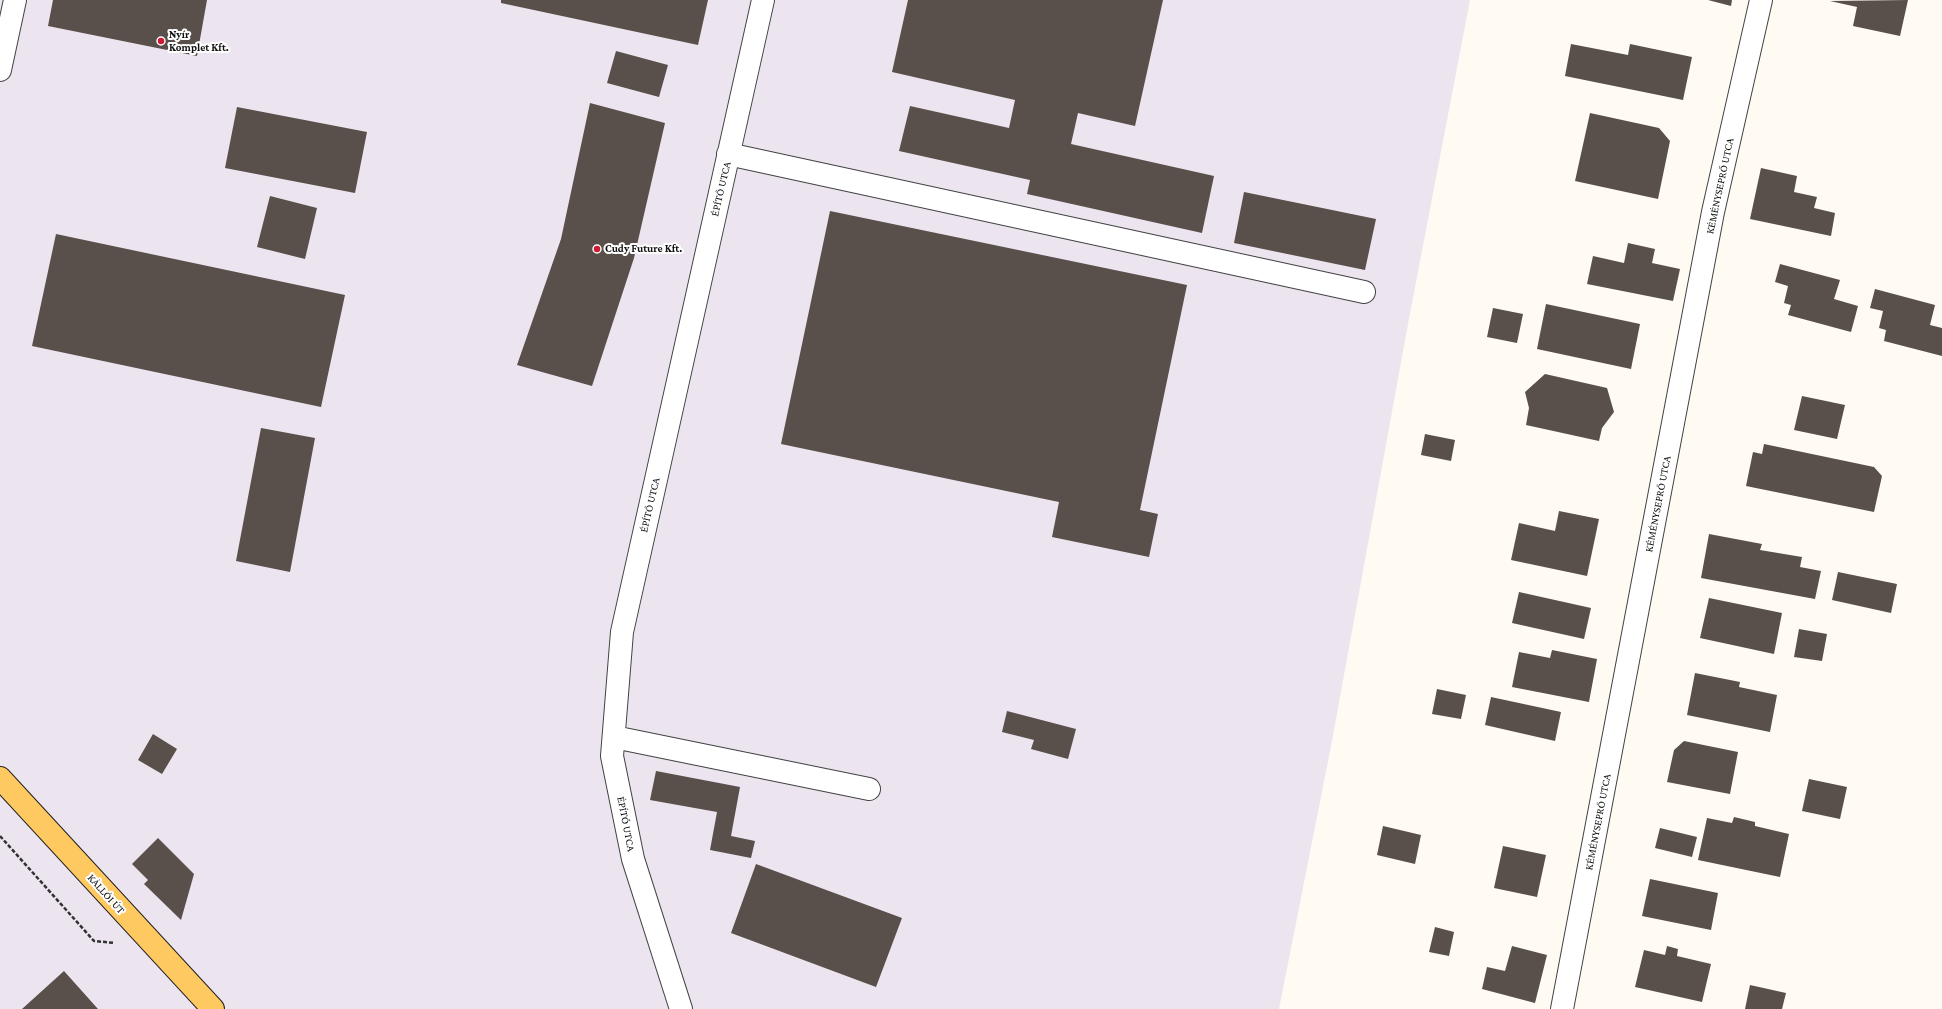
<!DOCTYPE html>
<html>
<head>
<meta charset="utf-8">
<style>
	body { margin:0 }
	canvas { display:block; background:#fffbf2 }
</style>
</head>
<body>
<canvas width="1942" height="1009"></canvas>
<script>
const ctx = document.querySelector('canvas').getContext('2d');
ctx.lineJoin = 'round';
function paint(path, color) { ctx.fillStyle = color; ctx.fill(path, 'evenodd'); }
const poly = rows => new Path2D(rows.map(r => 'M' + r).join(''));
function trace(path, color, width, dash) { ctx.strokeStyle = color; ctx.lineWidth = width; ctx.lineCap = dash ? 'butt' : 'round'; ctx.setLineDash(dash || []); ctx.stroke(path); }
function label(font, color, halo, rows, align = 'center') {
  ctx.font = font + ' "Crimson Pro",serif'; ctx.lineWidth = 4; ctx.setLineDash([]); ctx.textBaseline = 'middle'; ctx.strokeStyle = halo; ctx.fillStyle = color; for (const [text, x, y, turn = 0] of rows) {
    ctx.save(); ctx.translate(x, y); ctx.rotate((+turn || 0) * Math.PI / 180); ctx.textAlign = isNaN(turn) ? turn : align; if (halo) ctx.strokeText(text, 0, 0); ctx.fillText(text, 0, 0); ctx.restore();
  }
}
paint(poly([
	[0,0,1470,0,1408,324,1332,741,1279,1009,0,1009]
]), '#ece4ef');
paint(poly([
	[53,0,207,0,197,56,48,26],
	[501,0,708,0,698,45,501,3],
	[908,0,1163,0,1135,126,1078,113,1071,144,1214,176,1202,233,1027,194,1030,180,899,151,910,106,1009,128,1015,100,892,72],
	[1708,0,1732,0,1731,6],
	[1908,0,1900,36,1853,26,1857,7,1830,1],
	[1571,44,1628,55,1630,44,1692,57,1683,100,1565,76],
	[616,51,668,65,659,97,607,83],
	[590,103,665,123,634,258,592,386,517,365,561,239],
	[237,107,367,132,355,193,225,168],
	[1590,113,1659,128,1670,141,1658,199,1575,181],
	[1761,168,1797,176,1794,192,1817,197,1814,208,1835,213,1831,236,1750,219],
	[1244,192,1376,219,1365,270,1234,243],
	[270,196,317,208,305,259,257,247],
	[830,211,1187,285,1140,510,1158,514,1149,557,1052,537,1059,502,781,444],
	[56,234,345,295,321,407,32,346],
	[1628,243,1655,249,1652,263,1680,269,1673,301,1587,284,1593,256,1624,263],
	[1780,264,1840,280,1834,299,1858,306,1851,332,1788,315,1791,305,1784,303,1788,286,1775,282],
	[1875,289,1935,305,1930,325,1942,328,1942,356,1884,341,1886,330,1879,328,1883,311,1870,308],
	[1546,304,1640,324,1631,369,1537,349],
	[1493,308,1523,314,1517,343,1487,337],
	[1545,374,1607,388,1614,412,1602,428,1599,441,1526,425,1529,408,1525,392],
	[1802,396,1845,405,1837,439,1794,430],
	[261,428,315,438,290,572,236,561],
	[1425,434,1455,440,1451,461,1421,455],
	[1764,444,1874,467,1882,476,1874,512,1746,486,1753,452,1762,454],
	[1559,511,1599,519,1587,576,1511,560,1519,523,1555,531],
	[1709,534,1762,544,1760,550,1802,557,1800,567,1821,571,1815,599,1701,578],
	[1838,572,1897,584,1891,613,1832,600],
	[1519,592,1591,608,1584,639,1512,623],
	[1709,598,1782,613,1774,654,1700,638],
	[1799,629,1827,634,1822,661,1794,657],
	[1552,650,1597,659,1589,702,1512,687,1519,652,1550,658],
	[1695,673,1740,682,1739,687,1777,695,1770,732,1687,715],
	[1437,689,1466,695,1461,719,1432,714],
	[1491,697,1561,712,1555,741,1485,725],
	[1007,711,1076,729,1068,759,1031,749,1034,740,1002,732],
	[153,734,177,749,162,774,138,760],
	[1684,741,1738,752,1730,794,1667,782,1674,750],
	[656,771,740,787,731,836,755,841,751,858,710,850,717,812,650,800],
	[1809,779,1847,787,1840,819,1802,811],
	[1734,817,1755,822,1755,826,1789,834,1780,877,1698,860,1707,818,1732,823],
	[1383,826,1421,835,1415,864,1377,855],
	[1660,828,1697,837,1692,857,1655,848],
	[158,838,194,874,181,920,144,884,148,880,132,864],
	[1503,846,1546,855,1537,897,1494,888],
	[756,864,902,918,876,987,731,933],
	[1650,879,1718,893,1711,930,1642,916],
	[1435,927,1454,932,1449,956,1429,952],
	[1512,946,1547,955,1535,1003,1482,989,1487,967,1505,971],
	[1667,946,1678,949,1677,956,1711,964,1702,1002,1635,987,1644,950,1665,955],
	[64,971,98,1009,22,1009],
	[1750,985,1786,993,1782,1009,1745,1009]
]), '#594f4b');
const minor = poly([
	[0,70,15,0],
	[728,154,1364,292],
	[614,737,869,789],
	[681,1009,633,859,612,756,622,632,763,0],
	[1562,1009,1713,212,1761,0]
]);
const major = poly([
	[0,778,213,1009]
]);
trace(minor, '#434343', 24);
trace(major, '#212121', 24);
trace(poly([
	[0,836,94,941,115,943]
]), '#323232', 2.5, [4, 2]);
trace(minor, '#fff', 22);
trace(major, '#ffc962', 22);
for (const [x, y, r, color] of [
	[161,41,4,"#cc1b35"],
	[597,249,4,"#cc1b35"]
]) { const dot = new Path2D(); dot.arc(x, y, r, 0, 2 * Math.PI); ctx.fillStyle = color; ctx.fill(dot); trace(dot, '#fff', 1.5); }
label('bold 11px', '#101010', '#fff', [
	["Nyír",169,35],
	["Komplet Kft.",169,48],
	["Cudy Future Kft.",605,249]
], 'left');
label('11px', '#101010', '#fff', [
	["KÉMÉNYSEPRŐ UTCA",1720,186,-78],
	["ÉPÍTŐ UTCA",721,189,-77],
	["KÉMÉNYSEPRŐ UTCA",1658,504,-79],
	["ÉPÍTŐ UTCA",650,505,-77],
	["KÉMÉNYSEPRŐ UTCA",1598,822,-79],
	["ÉPÍTŐ UTCA",626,824,79],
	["KÁLLÓI ÚT",106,894,48]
]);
</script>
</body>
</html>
